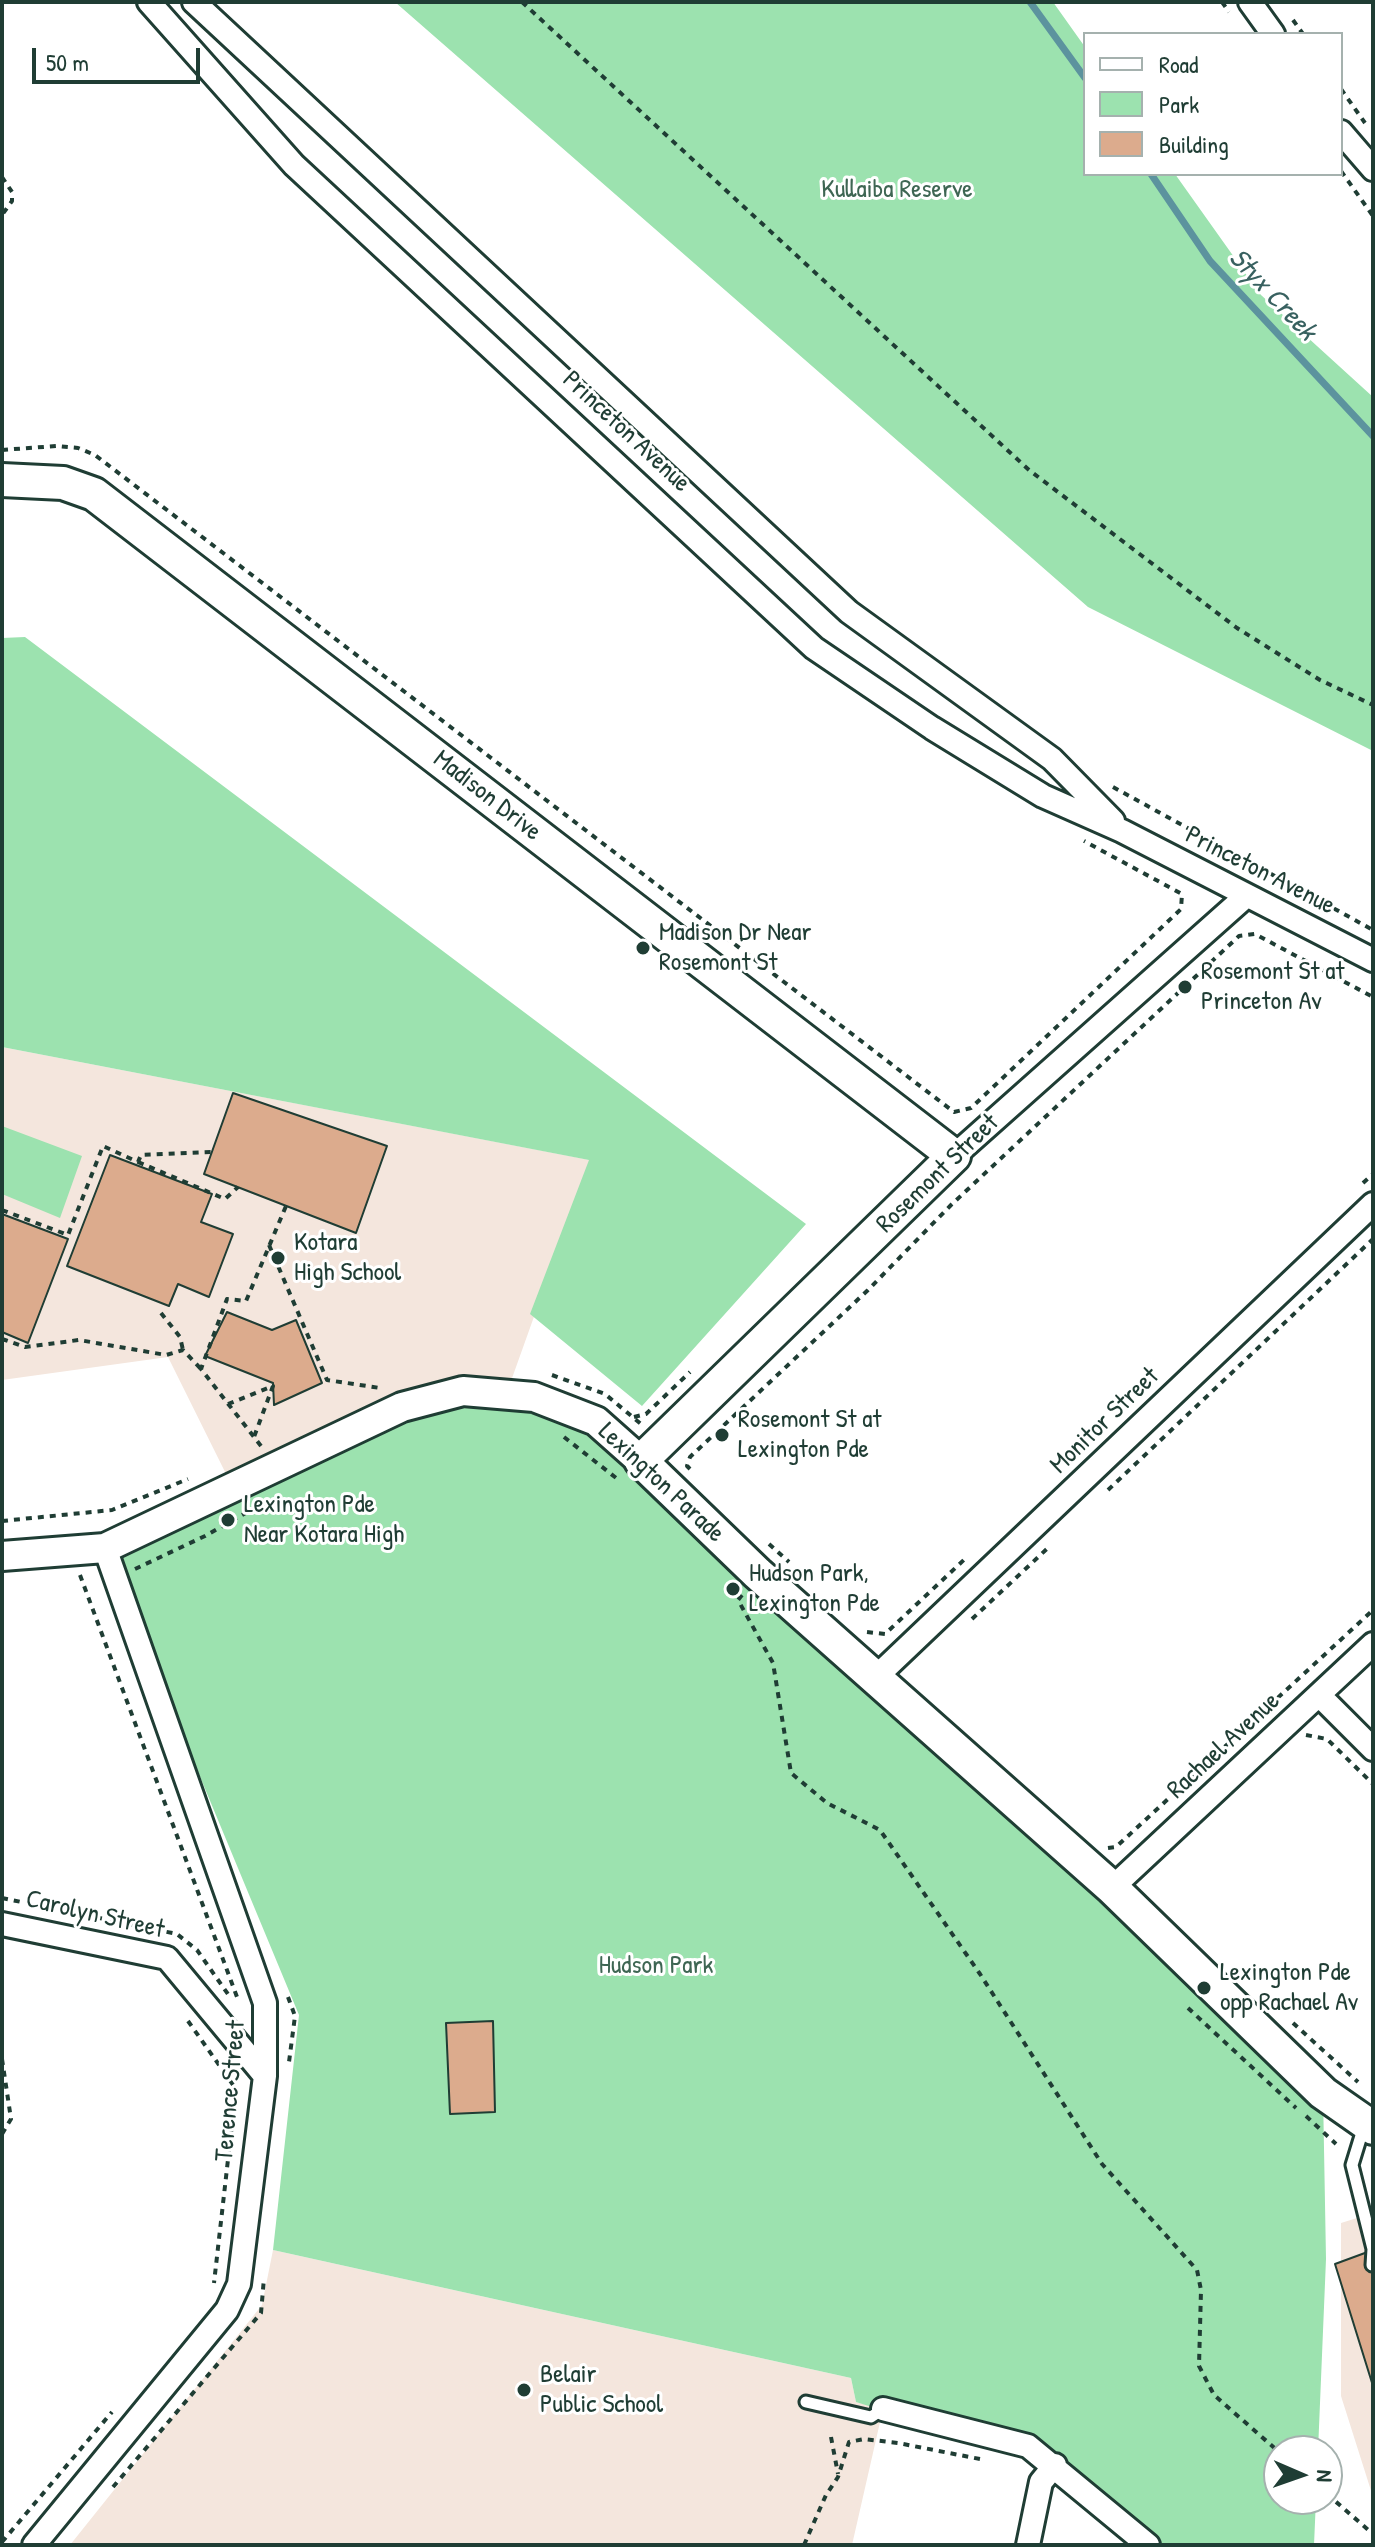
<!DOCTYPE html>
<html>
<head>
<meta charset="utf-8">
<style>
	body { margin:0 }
	#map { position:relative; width:1375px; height:2547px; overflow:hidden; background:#fff; font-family:"Patrick Hand",sans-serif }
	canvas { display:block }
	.frame { position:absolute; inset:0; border:4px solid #1f3d34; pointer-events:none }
	.legend { position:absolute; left:1083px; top:32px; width:260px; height:144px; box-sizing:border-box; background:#fff; border:2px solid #a5b1ae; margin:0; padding:10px 14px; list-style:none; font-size:24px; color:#1f3d34 }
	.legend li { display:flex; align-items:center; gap:16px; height:40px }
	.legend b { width:40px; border:2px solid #a5b1ae }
	.north { position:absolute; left:1263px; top:2435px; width:80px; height:80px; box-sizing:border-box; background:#fff; border:2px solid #a5b1ae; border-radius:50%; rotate:92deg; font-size:22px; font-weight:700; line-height:32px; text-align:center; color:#1f3d34 }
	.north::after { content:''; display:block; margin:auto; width:28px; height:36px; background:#1f3d34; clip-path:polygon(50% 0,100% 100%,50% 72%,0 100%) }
	.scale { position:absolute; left:32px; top:48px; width:168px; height:36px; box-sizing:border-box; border:4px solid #1f3d34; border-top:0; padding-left:10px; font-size:24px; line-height:28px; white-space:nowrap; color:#1f3d34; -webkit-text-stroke:6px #fff; paint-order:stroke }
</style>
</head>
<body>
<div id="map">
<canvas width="1375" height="2547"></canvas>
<div class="frame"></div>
<ul class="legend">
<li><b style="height:10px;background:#fff"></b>Road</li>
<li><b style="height:22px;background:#9ce2af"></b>Park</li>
<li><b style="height:22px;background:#dcab8d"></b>Building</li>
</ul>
<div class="north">N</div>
<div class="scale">50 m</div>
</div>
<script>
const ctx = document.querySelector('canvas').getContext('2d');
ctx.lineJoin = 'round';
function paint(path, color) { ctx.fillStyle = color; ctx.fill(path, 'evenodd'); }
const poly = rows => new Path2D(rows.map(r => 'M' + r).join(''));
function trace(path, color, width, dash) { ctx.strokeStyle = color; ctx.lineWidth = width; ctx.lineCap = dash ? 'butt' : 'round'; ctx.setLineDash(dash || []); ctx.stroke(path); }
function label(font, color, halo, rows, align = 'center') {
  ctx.font = font + ' "Patrick Hand",sans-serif'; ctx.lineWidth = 6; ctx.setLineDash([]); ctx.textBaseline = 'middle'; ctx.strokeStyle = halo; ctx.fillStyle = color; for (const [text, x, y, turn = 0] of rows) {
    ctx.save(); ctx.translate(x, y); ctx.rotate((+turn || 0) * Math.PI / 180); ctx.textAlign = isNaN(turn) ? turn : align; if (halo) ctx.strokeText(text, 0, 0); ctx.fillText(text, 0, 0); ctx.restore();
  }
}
paint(poly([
	[2,1047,590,1160,506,1395,233,1488,168,1357,2,1380],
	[1373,2213,1373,2497,1341,2396,1341,2223],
	[273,2250,851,2378,856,2402,883,2409,852,2545,70,2545,262,2305]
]), '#f4e6dd');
paint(poly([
	[395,2,1053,2,1085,47,1085,174,1175,174,1261,295,1373,397,1373,751,1088,607],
	[25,637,806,1224,642,1406,530,1314,589,1160,2,1047,2,638],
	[2,1126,82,1156,60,1218,2,1194],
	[463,1391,596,1421,1323,2093,1326,2259,1318,2451,1279,2451,1279,2499,1316,2499,1314,2545,1148,2545,1055,2465,856,2402,851,2378,273,2250,299,2015,105,1548]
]), '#9ce2af');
trace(poly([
	[1030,2,1085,78],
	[1151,174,1210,261,1373,436]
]), '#5c939e', 7);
const building = poly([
	[233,1093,387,1146,356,1233,204,1174,233,1093],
	[110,1155,212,1194,201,1222,233,1234,209,1297,178,1284,169,1306,67,1266,110,1155],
	[2,1214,68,1239,28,1343,2,1332,2,1214],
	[227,1312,272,1330,296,1320,322,1383,274,1405,273,1383,205,1356,227,1312],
	[493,2021,495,2112,450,2114,446,2023,493,2021],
	[1373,2250,1373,2386,1335,2264,1373,2250]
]);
paint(building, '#dcab8d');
trace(building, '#1f3d34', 2);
const service = poly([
	[1364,2126,1352,2165,1373,2249,1372,2265],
	[806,2402,871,2417,883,2409]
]);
const minor = poly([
	[149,2,294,165,814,648,932,728,1043,796,1122,831,1373,960],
	[194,2,849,612,1052,759,1113,821],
	[1250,2,1273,34],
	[1341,132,1373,169],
	[954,1156,1245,897],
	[875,1678,1373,1204],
	[1320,1696,1373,1749],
	[1112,1888,1373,1644],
	[2,1924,167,1958,265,2076],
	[883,2409,1028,2446,1148,2545],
	[34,2545,227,2310,239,2284,265,2076,265,2003,105,1548],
	[1028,2545,1041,2482,1055,2465]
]);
const tertiary = poly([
	[2,1556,105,1548,402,1407,463,1391,534,1397,596,1421,641,1461]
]);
const secondary = poly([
	[2,480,63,483,94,494,954,1156,641,1461,757,1573,1112,1888,1323,2093,1373,2128]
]);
trace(service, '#1f3d34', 17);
trace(minor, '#1f3d34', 28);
trace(tertiary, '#1f3d34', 34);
trace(secondary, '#1f3d34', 38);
trace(poly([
	[522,2,1029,470,1237,628,1320,680,1373,705],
	[1222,2,1229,12],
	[1293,20,1303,34],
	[1341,89,1365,123],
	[1341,171,1373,216],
	[2,177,12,192,12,201,2,215],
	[2,450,56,446,78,448,95,455,954,1112,971,1108,1181,909,1182,894,1084,841],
	[1113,787,1373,930],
	[138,1162,225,1199,238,1187],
	[1363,1183,1373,1174],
	[2,1210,68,1235,103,1146,138,1162,141,1155,212,1152],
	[269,1245,327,1380,380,1388],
	[161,1313,180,1337,183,1350],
	[2,1339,25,1347,79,1340,166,1355,183,1350,201,1369],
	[552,1375,605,1394,641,1424],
	[228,1404,273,1386,254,1437],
	[634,1417,646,1414,690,1372],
	[564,1437,620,1481],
	[261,1446,201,1369,227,1299,246,1301,286,1206],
	[690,1469,687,1466,690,1457,868,1290,951,1205,1239,936,1255,934,1373,997],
	[1108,1490,1373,1239],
	[2,1521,112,1510,188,1479],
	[769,1544,789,1562],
	[135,1569,205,1536,265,1502],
	[80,1575,237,1997],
	[742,1595,738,1600,773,1663,791,1773,827,1803,880,1830,980,1974,1102,2164,1197,2270,1201,2290,1199,2366,1214,2395,1279,2452],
	[972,1619,1050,1546],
	[867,1632,885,1634,967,1557],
	[1306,1735,1327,1739,1373,1784],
	[1108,1848,1116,1847,1373,1610],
	[2,1898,177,1934,197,1950,230,1997],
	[288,1997,295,2016,289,2062],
	[1188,2008,1296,2108],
	[188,2021,236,2089,214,2283],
	[1293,2023,1358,2082],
	[2,2059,11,2119,2,2134],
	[1306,2116,1336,2144],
	[831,2437,838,2474],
	[113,2487,261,2313,264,2278],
	[1327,2494,1373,2534],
	[2,2542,112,2412],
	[804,2545,826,2495,838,2477,849,2442,864,2439,898,2443,985,2460]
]), '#1f3d34', 4, [6, 6]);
trace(service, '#fff', 11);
trace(minor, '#fff', 22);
trace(tertiary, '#fff', 28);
trace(secondary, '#fff', 32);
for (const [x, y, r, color] of [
	[643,948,8,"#1f3d34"],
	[1185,987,8,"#1f3d34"],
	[278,1258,8,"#1f3d34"],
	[722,1435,8,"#1f3d34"],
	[228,1520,8,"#1f3d34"],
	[733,1589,8,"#1f3d34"],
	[1204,1988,8,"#1f3d34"],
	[524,2390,8,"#1f3d34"]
]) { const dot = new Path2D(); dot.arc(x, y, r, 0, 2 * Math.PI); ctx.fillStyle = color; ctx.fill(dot); trace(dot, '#fff', 3); }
label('26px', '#3e6653', '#fff', [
	["Kullaiba Reserve",897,190],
	["Hudson Park",656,1966]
]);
label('26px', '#1f3d34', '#fff', [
	["Princeton Avenue",626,432,43],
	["Madison Drive",487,796,38],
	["Princeton Avenue",1260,871,27],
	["Rosemont Street",938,1174,-44],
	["Monitor Street",1105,1421,-44],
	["Lexington Parade",661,1483,43],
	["Rachael Avenue",1224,1746,-43],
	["Carolyn Street",95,1915,13],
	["Terence Street",231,2091,-85]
]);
label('26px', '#1f3d34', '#fff', [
	["Madison Dr Near",659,933],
	["Rosemont St",659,963],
	["Rosemont St at",1201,972],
	["Princeton Av",1201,1002],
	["Kotara",294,1243],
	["High School",294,1273],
	["Rosemont St at",738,1420],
	["Lexington Pde",738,1450],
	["Lexington Pde",244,1505],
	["Near Kotara High",244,1535],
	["Hudson Park,",749,1574],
	["Lexington Pde",749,1604],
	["Lexington Pde",1220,1973],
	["opp Rachael Av",1220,2003],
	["Belair",540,2375],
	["Public School",540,2405]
], 'left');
label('italic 28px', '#386160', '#fff', [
	["Styx Creek",1272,295,47]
]);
</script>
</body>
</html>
